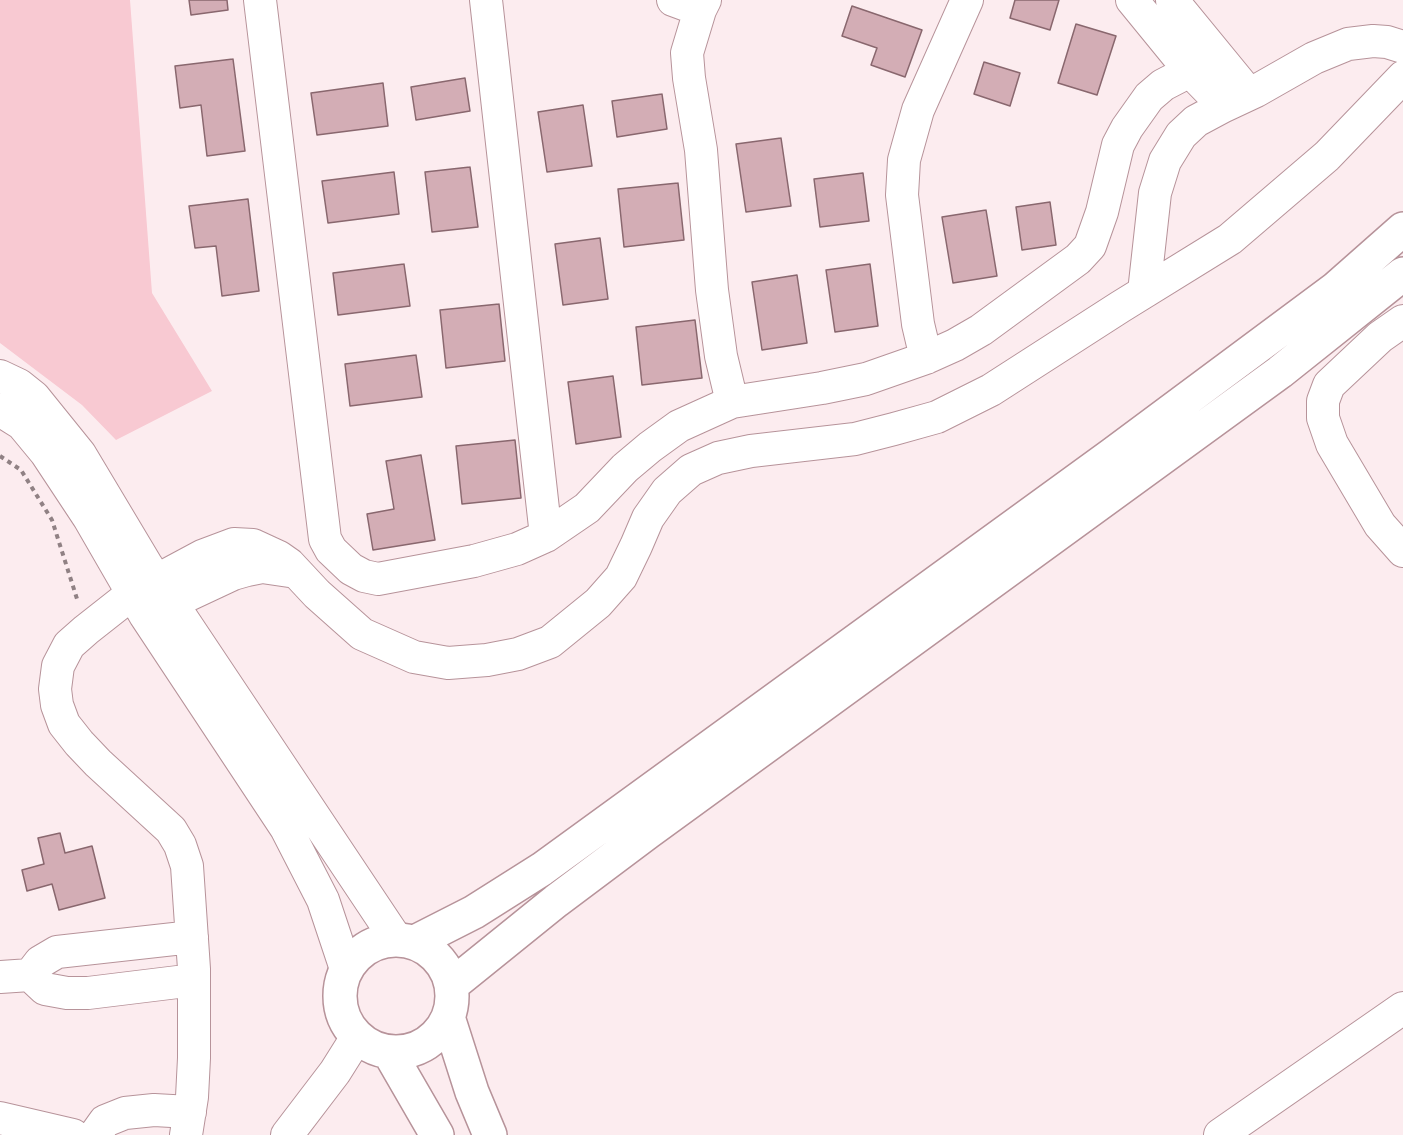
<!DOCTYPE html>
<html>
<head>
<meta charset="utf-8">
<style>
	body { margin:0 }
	canvas { display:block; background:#fcecef }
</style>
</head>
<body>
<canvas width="1403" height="1135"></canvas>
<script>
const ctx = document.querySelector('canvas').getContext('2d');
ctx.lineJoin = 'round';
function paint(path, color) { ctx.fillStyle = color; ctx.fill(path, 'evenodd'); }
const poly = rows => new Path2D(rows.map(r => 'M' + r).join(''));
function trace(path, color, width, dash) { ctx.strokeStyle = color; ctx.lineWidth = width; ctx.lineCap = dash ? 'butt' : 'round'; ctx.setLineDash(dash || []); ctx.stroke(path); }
paint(poly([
	[0,0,130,0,152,293,212,391,116,440,82,405,0,343]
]), '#f8c9d2');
const building = poly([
	[189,0,227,0,228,10,191,15,189,0],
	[1015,0,1059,0,1050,30,1010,18,1015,0],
	[852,6,922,30,905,77,871,65,877,48,842,36,852,6],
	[1076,24,1116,36,1097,95,1058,83,1076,24],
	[233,59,245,151,207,156,201,105,180,108,175,66,233,59],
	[984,62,1020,73,1010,106,974,94,984,62],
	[465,78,470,111,416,120,411,87,465,78],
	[383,83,388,126,317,135,311,93,383,83],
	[662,94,667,129,617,137,612,101,662,94],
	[583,105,592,166,547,172,538,112,583,105],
	[781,138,791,206,746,212,736,144,781,138],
	[470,167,478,227,432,232,425,172,470,167],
	[394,172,399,214,328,223,322,181,394,172],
	[863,173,869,221,820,227,814,179,863,173],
	[678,183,684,240,624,247,618,189,678,183],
	[248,199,259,291,222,296,216,246,195,248,189,206,248,199],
	[1050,202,1056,245,1022,250,1016,207,1050,202],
	[986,210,997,276,953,283,942,217,986,210],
	[600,238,608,299,563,305,555,244,600,238],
	[404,264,410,306,338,315,333,273,404,264],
	[870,264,878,326,835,332,826,270,870,264],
	[797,275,807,343,762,350,752,282,797,275],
	[499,304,505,361,446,368,440,310,499,304],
	[695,320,702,378,642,385,636,327,695,320],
	[416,355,422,397,350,406,345,364,416,355],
	[613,376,621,437,576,444,568,382,613,376],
	[515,440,521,498,462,504,456,446,515,440],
	[421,455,435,540,373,550,367,514,394,509,386,461,421,455],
	[60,833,65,853,92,846,105,898,59,910,52,884,27,891,22,870,44,864,38,838,60,833]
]);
paint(building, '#d3adb5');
trace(building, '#89676e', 1.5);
const minor = poly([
	[260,0,325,539,331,550,351,569,364,576,378,579,474,561,517,549,546,536,587,508,625,468,650,447,679,426,732,402,822,388,866,379,926,358,955,345,981,330,1078,259,1090,246,1102,212,1118,145,1127,128,1149,97,1163,85,1190,71],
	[486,0,546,536],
	[673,0,700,10],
	[705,0,700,10,687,53,689,78,701,150,712,290,721,356,732,402],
	[1132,0,1190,71,1224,106,1256,91,1314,58,1348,44,1373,41,1387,42,1403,47],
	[1172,0,1249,94],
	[1144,292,1155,193,1165,161,1181,135,1196,121,1224,106],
	[1403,321,1380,337,1329,385,1323,401,1323,418,1332,444,1380,525,1403,551],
	[926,358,918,324,902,195,904,160,918,110,967,0],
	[0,376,19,385,34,397,80,454,147,566,396,939],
	[0,410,22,424,46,453,89,518,145,615,286,828,323,900,346,969],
	[154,611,233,574,247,570,262,567,296,572],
	[30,975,40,962,57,952,192,937],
	[0,977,30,975,45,989,67,993,88,993,194,980],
	[0,1118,73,1135],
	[95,1135,105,1121,125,1113,154,1110,190,1112],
	[186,1135,192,1097,194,1058,194,969,187,866,180,845,171,830,98,763,79,743,64,724,57,705,55,689,58,666,69,645,86,630,133,593,202,556,234,544,253,545,279,557,289,564,317,594,362,634,414,657,448,663,487,660,518,654,550,642,598,603,621,577,636,546,648,518,667,491,691,470,718,458,751,451,855,439,894,429,937,417,991,390,1120,307,1230,239,1327,156,1403,77],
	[287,1135,335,1072,357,1037],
	[1220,1135,1403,1008]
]);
const highway = poly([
	'340 996a56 56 0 1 1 112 0a56 56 0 1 1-112 0Z',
	[415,942,474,912,542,869,1113,454,1335,289,1403,229],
	[452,985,556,901,648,832,1280,372,1403,274],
	[448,1017,472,1092,490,1135],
	[389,1052,437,1135]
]);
trace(minor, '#b7939a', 34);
trace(highway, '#b7939a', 36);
trace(poly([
	[0,456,21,470,52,520,78,602]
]), '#908184', 4, [4.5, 4.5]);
trace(minor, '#fff', 32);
trace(highway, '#fff', 33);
</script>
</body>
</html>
